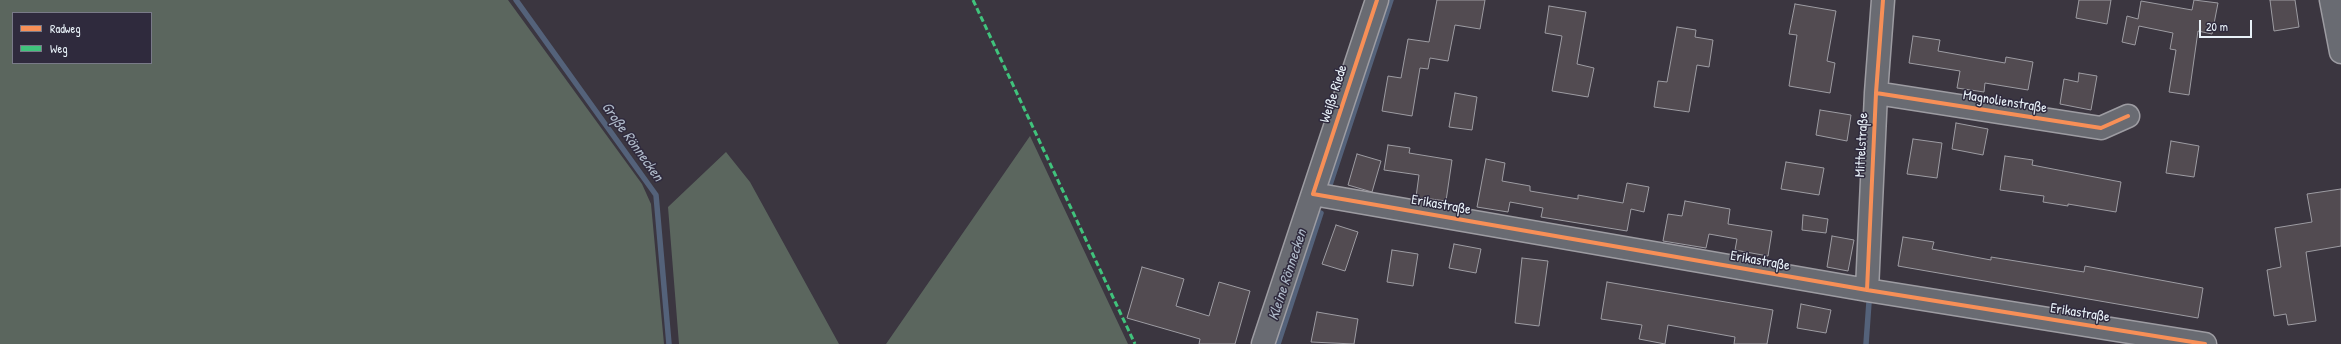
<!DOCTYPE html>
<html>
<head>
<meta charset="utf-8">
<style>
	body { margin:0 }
	#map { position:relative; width:2341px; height:344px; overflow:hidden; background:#3b3640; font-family:"Patrick Hand",sans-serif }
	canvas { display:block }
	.legend { position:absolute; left:12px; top:12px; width:140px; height:52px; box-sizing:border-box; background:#2f2a3d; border:1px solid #797a88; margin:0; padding:5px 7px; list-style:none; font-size:12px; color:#e8f1f8 }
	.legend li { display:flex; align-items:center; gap:8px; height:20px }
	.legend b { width:20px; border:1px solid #797a88 }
	.scale { position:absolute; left:2199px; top:20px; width:53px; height:18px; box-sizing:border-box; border:2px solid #e8f1f8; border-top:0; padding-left:5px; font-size:12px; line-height:14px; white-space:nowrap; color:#e8f1f8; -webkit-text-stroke:3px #2f2a3d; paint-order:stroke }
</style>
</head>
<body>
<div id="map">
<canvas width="2341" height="344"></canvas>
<ul class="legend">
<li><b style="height:5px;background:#f78f57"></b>Radweg</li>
<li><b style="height:5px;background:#40c37c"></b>Weg</li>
</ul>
<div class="scale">20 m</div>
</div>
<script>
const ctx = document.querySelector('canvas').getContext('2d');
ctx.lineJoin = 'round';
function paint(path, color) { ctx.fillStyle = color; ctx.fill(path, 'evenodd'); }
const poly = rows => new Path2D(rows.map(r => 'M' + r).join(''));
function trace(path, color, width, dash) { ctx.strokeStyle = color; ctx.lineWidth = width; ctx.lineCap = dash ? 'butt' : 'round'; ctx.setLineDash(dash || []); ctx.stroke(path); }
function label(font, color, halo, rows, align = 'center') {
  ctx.font = font + ' "Patrick Hand",sans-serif'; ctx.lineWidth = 3; ctx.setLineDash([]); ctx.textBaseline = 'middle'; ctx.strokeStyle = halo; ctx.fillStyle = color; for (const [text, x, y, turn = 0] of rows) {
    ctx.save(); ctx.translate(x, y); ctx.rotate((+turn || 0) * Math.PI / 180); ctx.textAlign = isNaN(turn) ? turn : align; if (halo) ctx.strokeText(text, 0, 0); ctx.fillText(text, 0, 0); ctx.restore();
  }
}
paint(poly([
	[0,0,508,0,642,184,651,204,664,344,0,344],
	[13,13,151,13,151,63,13,63],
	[1030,136,1128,344,886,344],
	[726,152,750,182,839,344,679,344,668,207]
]), '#5b665e');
trace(poly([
	[516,0,656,195,669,344],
	[1329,188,1391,0],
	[1278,344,1321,213],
	[1866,344,1869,302]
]), '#54627a', 5.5);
const building = poly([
	[1437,0,1485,0,1480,29,1455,25,1448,61,1430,58,1428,69,1420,68,1412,116,1382,111,1388,76,1401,78,1408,39,1429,42,1437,0],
	[2079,0,2111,0,2107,24,2076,18,2079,0],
	[2194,0,2218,3,2212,34,2198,31,2189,95,2169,92,2176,50,2170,49,2173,33,2139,26,2135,45,2122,42,2127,16,2138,19,2141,1,2192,10,2194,0],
	[2270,0,2295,0,2299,27,2274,31,2270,0],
	[1795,4,1836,11,1827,61,1835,63,1830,93,1789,86,1797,35,1789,34,1795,4],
	[1549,6,1586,12,1577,64,1594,68,1588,97,1552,91,1562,36,1545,33,1549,6],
	[1677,27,1696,30,1695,37,1713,40,1709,67,1697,65,1689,112,1654,107,1658,81,1667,82,1677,27],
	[1913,36,1940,40,1938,51,2005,63,2006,57,2033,62,2028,90,1985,83,1984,92,1957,88,1960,71,1909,63,1913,36],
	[2079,73,2097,76,2091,110,2060,104,2064,79,2078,82,2079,73],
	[1455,93,1477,97,1472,130,1449,127,1455,93],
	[1820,110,1851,115,1847,141,1816,135,1820,110],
	[1956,123,1988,129,1983,155,1952,149,1956,123],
	[1913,139,1942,143,1937,178,1907,174,1913,139],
	[2171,141,2199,146,2194,177,2166,173,2171,141],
	[1388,145,1410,148,1409,153,1452,160,1446,201,1416,197,1419,175,1384,170,1388,145],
	[1357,154,1381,161,1372,192,1348,185,1357,154],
	[2005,156,2033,160,2032,165,2121,182,2116,212,2068,204,2068,206,2043,202,2044,196,2000,190,2005,156],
	[1486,159,1505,163,1502,181,1530,186,1530,191,1578,199,1578,195,1623,203,1627,183,1649,187,1644,212,1631,209,1627,231,1541,217,1543,208,1510,202,1508,212,1477,207,1486,159],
	[1786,162,1824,168,1819,195,1781,189,1786,162],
	[2341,189,2341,246,2306,252,2316,321,2288,325,2286,314,2274,316,2267,270,2281,267,2275,228,2312,222,2307,194,2341,189],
	[1685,201,1730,209,1728,224,1772,231,1768,256,1735,250,1737,239,1709,234,1706,248,1663,241,1668,214,1682,216,1685,201],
	[1803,215,1828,219,1826,233,1802,230,1803,215],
	[1336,225,1358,232,1345,271,1322,264,1336,225],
	[1832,236,1854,240,1848,271,1827,267,1832,236],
	[1903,237,1934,242,1932,249,1991,260,1991,257,2084,272,2085,266,2203,288,2198,318,1898,266,1903,237],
	[1454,244,1481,249,1476,273,1449,268,1454,244],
	[1392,250,1418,254,1413,286,1387,282,1392,250],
	[1522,258,1548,261,1539,326,1515,323,1522,258],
	[1142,267,1184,279,1176,306,1209,316,1219,282,1250,291,1235,344,1199,344,1200,339,1127,318,1142,267],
	[1607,282,1773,310,1767,344,1734,344,1735,337,1668,325,1665,344,1639,339,1642,325,1601,319,1607,282],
	[1801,304,1831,310,1826,333,1797,328,1801,304],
	[1317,312,1358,319,1354,344,1311,342,1317,312]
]);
paint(building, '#524b51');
trace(building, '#9d9ca2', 1);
const minor = poly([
	[2331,0,2341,52],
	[1876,93,2101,128,2128,116],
	[1313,194,1867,290,2205,344],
	[1867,290,1876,93,1883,0],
	[1263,344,1377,0]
]);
trace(minor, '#9d9ca2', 25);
trace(minor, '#696b72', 22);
trace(poly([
	[973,0,1135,344]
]), '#40c37c', 3, [6, 3]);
trace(poly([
	[1377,0,1313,194,1867,290,2205,344],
	[1876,93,2101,128,2128,116],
	[1867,290,1876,93,1883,0]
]), '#f78f57', 4);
label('14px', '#e8f1f8', '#2f2a3d', [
	["Weiße Riede",1334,94,-72],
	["Magnolienstraße",2005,102,9],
	["Mittelstraße",1862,145,-87],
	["Erikastraße",1441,205,10],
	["Erikastraße",1760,261,10],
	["Erikastraße",2080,313,9]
]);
label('italic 15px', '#aeb9c8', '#2f2a3d', [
	["Große Rönnecken",632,142,54],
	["Kleine Rönnecken",1288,275,-72]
]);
</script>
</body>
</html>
